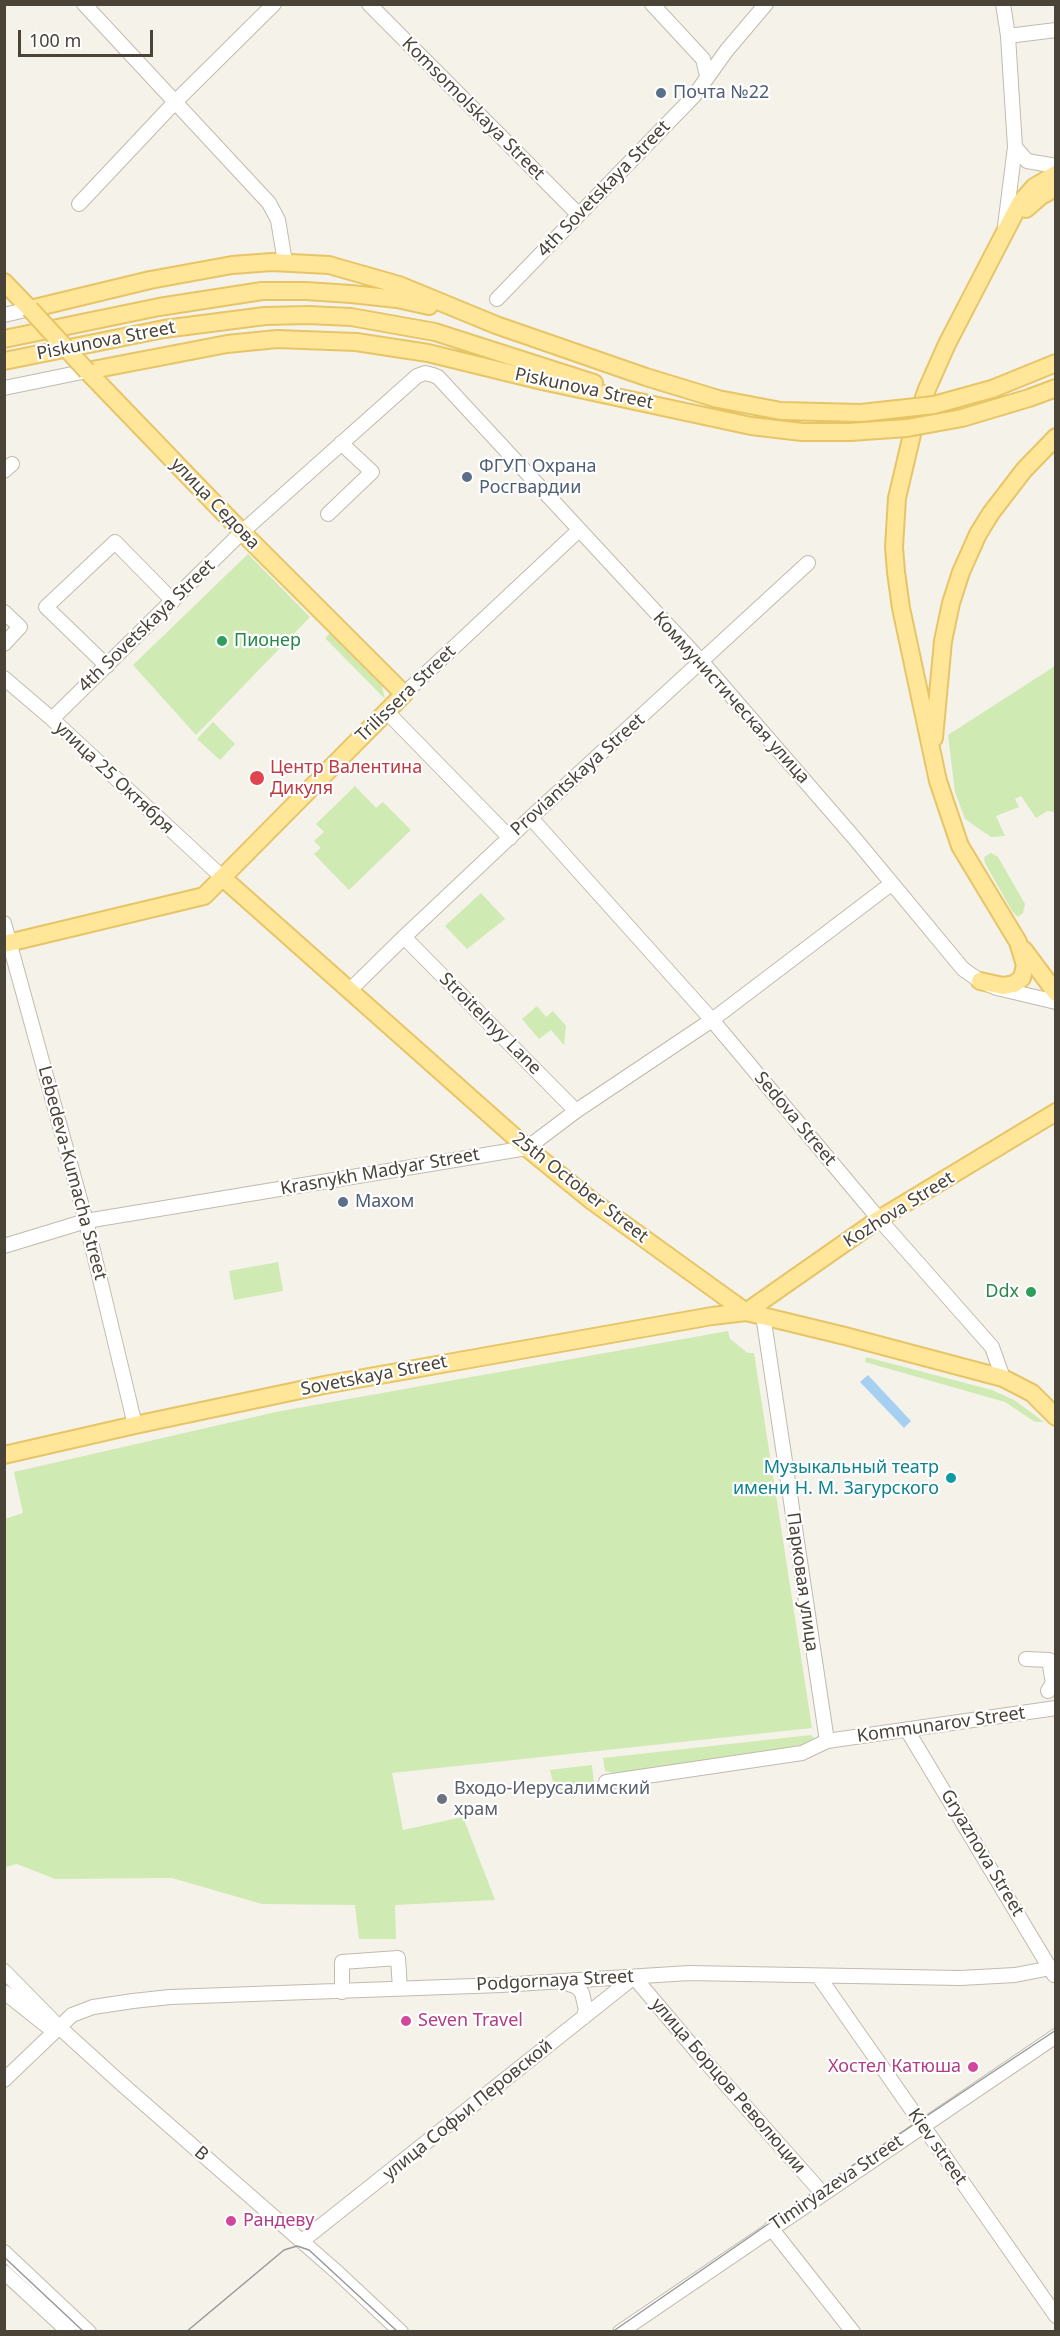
<!DOCTYPE html>
<html>
<head>
<meta charset="utf-8">
<style>
	body { margin:0 }
	#map { position:relative; width:1060px; height:2336px; overflow:hidden; background:#f5f2ea; font-family:"Noto Sans",sans-serif }
	canvas { display:block }
	.frame { position:absolute; inset:0; border:6px solid #4a4338; pointer-events:none }
	.scale { position:absolute; left:18px; top:30px; width:135px; height:27px; box-sizing:border-box; border:3px solid #4a4338; border-top:0; padding-left:8px; font-size:18px; line-height:21px; white-space:nowrap; color:#4a4338; -webkit-text-stroke:4px #fff; paint-order:stroke }
</style>
</head>
<body>
<div id="map">
<canvas width="1060" height="2336"></canvas>
<div class="frame"></div>
<div class="scale">100 m</div>
</div>
<script>
const ctx = document.querySelector('canvas').getContext('2d');
ctx.lineJoin = 'round';
function paint(path, color) { ctx.fillStyle = color; ctx.fill(path, 'evenodd'); }
const poly = rows => new Path2D(rows.map(r => 'M' + r).join(''));
function trace(path, color, width, dash) { ctx.strokeStyle = color; ctx.lineWidth = width; ctx.lineCap = dash ? 'butt' : 'round'; ctx.setLineDash(dash || []); ctx.stroke(path); }
function label(font, color, halo, rows, align = 'center') {
  ctx.font = font + ' "Noto Sans",sans-serif'; ctx.lineWidth = 4.5; ctx.setLineDash([]); ctx.textBaseline = 'middle'; ctx.strokeStyle = halo; ctx.fillStyle = color; for (const [text, x, y, turn = 0] of rows) {
    ctx.save(); ctx.translate(x, y); ctx.rotate((+turn || 0) * Math.PI / 180); ctx.textAlign = isNaN(turn) ? turn : align; if (halo) ctx.strokeText(text, 0, 0); ctx.fillText(text, 0, 0); ctx.restore();
  }
}
paint(poly([
	[248,554,310,617,196,735,133,665],
	[330,633,382,686,385,699,325,638],
	[1055,666,1055,812,1047,811,1036,818,1021,796,1015,799,1019,807,996,816,1005,836,991,837,965,819,955,792,948,735],
	[213,722,235,744,220,760,197,739],
	[355,786,376,808,383,802,411,830,349,890,314,854,321,848,314,841,324,832,316,824],
	[991,853,998,857,1025,904,1023,913,1018,917,1012,911,985,863,984,857],
	[481,893,505,919,467,949,445,926],
	[537,1006,546,1017,553,1011,566,1026,564,1045,551,1030,539,1039,522,1019],
	[278,1262,283,1291,234,1300,229,1271],
	[728,1331,730,1339,748,1353,754,1353,812,1728,392,1773,403,1830,463,1817,495,1900,395,1905,396,1939,359,1939,355,1905,262,1904,172,1878,55,1879,17,1864,5,1867,5,1519,23,1513,14,1472,276,1412],
	[866,1357,992,1390,1014,1400,1044,1422,1035,1422,1005,1402,865,1362],
	[811,1735,814,1738,798,1747,726,1761,614,1773,605,1771,603,1758],
	[592,1765,595,1792,567,1796,554,1786,550,1770]
]), '#cfeab3');
paint(poly([
	[868,1375,911,1421,904,1428,860,1382]
]), '#a6d0f2');
const minor = poly([
	[84,4,269,203,278,220,285,262],
	[369,4,578,214],
	[652,4,703,59,707,76],
	[1003,4,1008,36,1015,147,1005,226],
	[1008,36,1056,30],
	[1015,147,1027,161,1056,166],
	[79,204,175,102,274,4],
	[497,299,694,96,727,50,766,4],
	[4,315,30,309],
	[4,388,87,371],
	[4,471,12,464],
	[328,514,372,472,341,443],
	[4,612,20,627,4,644],
	[107,666,46,607,115,542,173,601],
	[4,678,52,719,223,878],
	[404,694,579,530],
	[386,711,510,838],
	[52,719,242,532,417,376,425,373,433,375,438,377,702,662,856,840,963,969,980,981,997,988,1056,1002],
	[531,818,712,1020,879,1219,992,1347,1003,1378],
	[4,923,86,1221,135,1425],
	[404,937,576,1111],
	[350,990,404,937,527,821,808,563],
	[4,1246,86,1221,527,1148,576,1111,712,1020,891,884],
	[763,1315,827,1741],
	[1026,1659,1049,1660,1053,1683,1048,1691],
	[907,1730,1054,1975],
	[606,1782,802,1753,827,1741,1056,1708],
	[4,1971,59,2027,123,2085,338,2273,401,2332],
	[634,1977,698,2053,823,2194],
	[819,1977,1056,2316],
	[563,1982,577,1987,582,1993,586,2010,583,2018],
	[4,1992,52,2030],
	[342,1992,342,1962,398,1958,400,1989],
	[4,2080,72,2015,93,2007,133,2001,170,1997,501,1985,689,1973,960,1978,1015,1975,1056,1967],
	[771,2228,853,2332],
	[302,2241,634,1977],
	[4,2252,89,2332],
	[4,2272,69,2332],
	[620,2332,1056,2036]
]);
const major = poly([
	[1026,209,1041,196,1056,188],
	[4,282,30,309,150,280,232,265,272,262,329,265,399,285,496,325,646,377,718,399,781,411,861,413],
	[4,339,159,307,262,291,306,291,351,294,397,299,429,306],
	[4,361,164,329,265,316,308,315,351,317,435,332,594,383],
	[87,371,227,344,277,339,356,342,428,353,542,381,751,426,802,432,850,432],
	[992,389,1056,363],
	[962,418,1029,398,1056,388],
	[934,738,943,641,951,603,961,572,978,534,991,513,1024,470,1056,437],
	[223,878,527,1148,592,1201,746,1312,845,1336,1003,1378,1032,1393,1056,1417],
	[4,944,204,896,404,694,242,532,87,371],
	[1024,950,1056,993],
	[980,981,1003,986,1014,984,1022,978,1025,965,1018,942,960,846,938,781,901,608,896,572,894,547,897,498,914,426,927,389,947,344,1020,203,1034,187,1056,174],
	[4,1455,135,1425,324,1385,712,1316,746,1312,879,1219,1056,1112]
]);
trace(minor, '#c1bbac', 16);
trace(major, '#e7c567', 20);
trace(minor, '#fff', 14);
trace(major, '#ffe699', 16);
trace(poly([
	[4,2257,84,2332],
	[186,2332,284,2250,297,2246,309,2250,398,2332],
	[612,2332,871,2153,1056,2030]
]), '#999', 1.5);
const majorBridge = poly([
	[30,309,87,371],
	[861,413,934,405,992,389],
	[850,432,907,428,962,418]
]);
trace(majorBridge, '#e7c567', 20, []);
trace(majorBridge, '#ffe699', 16);
for (const [x, y, r, color] of [
	[661,93,6,"#5c6f8a"],
	[467,477,6,"#5c6f8a"],
	[222,641,6,"#2e9e5b"],
	[257,778,8,"#e0444e"],
	[343,1202,6,"#5c6f8a"],
	[1031,1292,6,"#2e9e5b"],
	[951,1478,6,"#0f9aa8"],
	[442,1799,6,"#6b7280"],
	[406,2021,6,"#d1479c"],
	[973,2067,6,"#d1479c"],
	[231,2221,6,"#d1479c"]
]) { const dot = new Path2D(); dot.arc(x, y, r, 0, 2 * Math.PI); ctx.fillStyle = color; ctx.fill(dot); trace(dot, '#fff', 2); }
label('18px', '#4e5e75', '#fff', [
	["Почта №22",673,93],
	["ФГУП Охрана",479,467],
	["Росгвардии",479,488],
	["Махом",355,1202]
], 'left');
label('18px', '#4a4338', '#fff', [
	["Komsomolskaya Street",473,109,45],
	["4th Sovetskaya Street",604,189,-46],
	["Piskunova Street",106,341,-11],
	["Piskunova Street",584,389,12],
	["улица Седова",215,504,46],
	["4th Sovetskaya Street",147,626,-44],
	["Trilissera Street",406,694,-44],
	["Коммунистическая улица",731,698,48],
	["Proviantskaya Street",578,775,-42],
	["улица 25 Октября",114,778,43],
	["Stroitelnyy Lane",490,1024,45],
	["Sedova Street",795,1119,50],
	["Krasnykh Madyar Street",380,1172,-10],
	["Lebedeva-Kumacha Street",72,1173,75],
	["25th October Street",580,1188,38],
	["Kozhova Street",899,1210,-32],
	["Sovetskaya Street",374,1376,-11],
	["Парковая улица",802,1582,82],
	["Kommunarov Street",941,1725,-8],
	["Gryaznova Street",982,1853,59],
	["Podgornaya Street",555,1981,-3],
	["улица Борцов Революции",728,2086,49],
	["улица Софьи Перовской",468,2110,-39],
	["Kiev street",937,2147,55],
	["B",201,2154,41],
	["Timiryazeva Street",837,2183,-34]
]);
label('18px', '#27864d', '#fff', [
	["Пионер",234,641],
	["Ddx",1019,1292,"right"]
], 'left');
label('18px', '#be3a42', '#fff', [
	["Центр Валентина",270,768],
	["Дикуля",270,789]
], 'left');
label('18px', '#0d838f', '#fff', [
	["Музыкальный театр",939,1468],
	["имени Н. М. Загурского",939,1489]
], 'right');
label('18px', '#5b616d', '#fff', [
	["Входо-Иерусалимский",454,1789],
	["храм",454,1810]
], 'left');
label('18px', '#b23c85', '#fff', [
	["Seven Travel",418,2021],
	["Хостел Катюша",961,2067,"right"],
	["Рандеву",243,2221]
], 'left');
</script>
</body>
</html>
